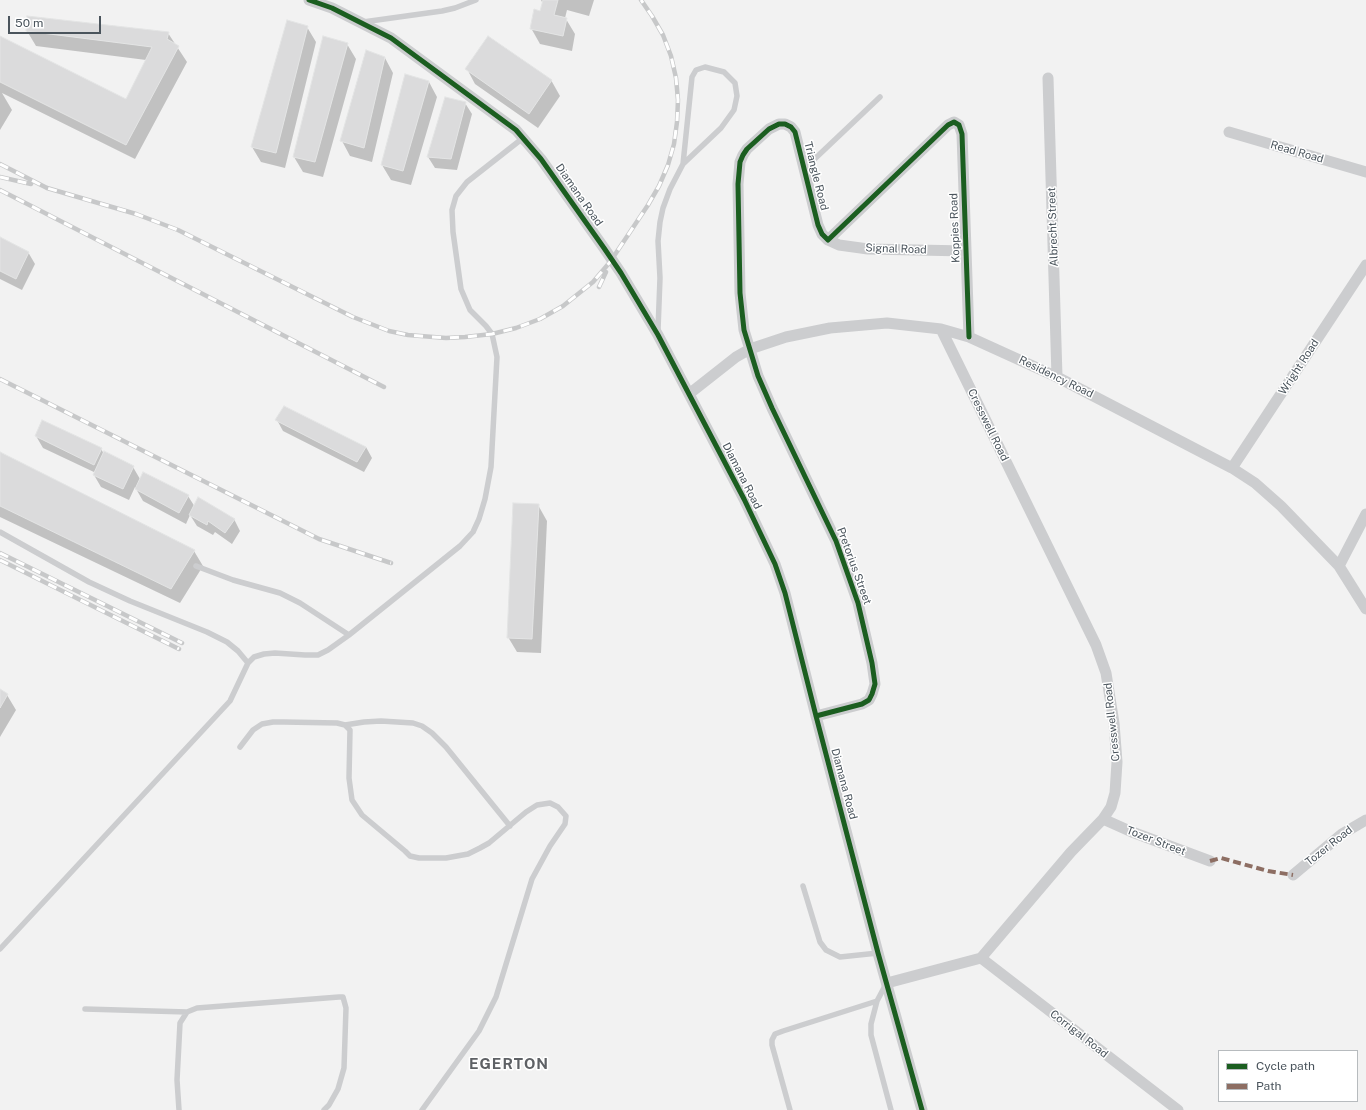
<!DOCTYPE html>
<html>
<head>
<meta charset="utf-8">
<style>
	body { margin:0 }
	#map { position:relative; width:1366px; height:1110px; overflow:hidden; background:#f2f2f2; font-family:"Public Sans",sans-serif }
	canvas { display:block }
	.legend { position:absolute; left:1218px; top:1050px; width:140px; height:52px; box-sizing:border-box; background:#fff; border:1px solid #b7bbbe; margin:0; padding:5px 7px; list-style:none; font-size:12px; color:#4a545c }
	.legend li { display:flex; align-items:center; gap:8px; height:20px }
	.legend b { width:20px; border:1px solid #b7bbbe }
	.scale { position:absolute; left:8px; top:16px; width:93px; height:18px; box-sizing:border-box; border:2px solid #4a545c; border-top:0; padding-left:5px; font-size:12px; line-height:14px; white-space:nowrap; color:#4a545c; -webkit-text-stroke:3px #fff; paint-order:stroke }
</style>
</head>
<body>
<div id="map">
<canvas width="1366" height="1110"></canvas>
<ul class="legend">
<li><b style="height:5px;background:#1b5e20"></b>Cycle path</li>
<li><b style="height:5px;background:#8d6e63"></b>Path</li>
</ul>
<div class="scale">50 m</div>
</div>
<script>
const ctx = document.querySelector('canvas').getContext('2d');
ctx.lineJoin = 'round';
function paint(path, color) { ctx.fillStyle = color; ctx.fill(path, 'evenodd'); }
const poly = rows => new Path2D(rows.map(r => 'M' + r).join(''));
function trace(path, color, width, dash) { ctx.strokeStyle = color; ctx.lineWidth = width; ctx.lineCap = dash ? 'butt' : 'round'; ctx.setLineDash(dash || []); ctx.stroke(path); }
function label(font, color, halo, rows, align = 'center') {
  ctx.font = font + ' "Public Sans",sans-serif'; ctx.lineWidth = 3; ctx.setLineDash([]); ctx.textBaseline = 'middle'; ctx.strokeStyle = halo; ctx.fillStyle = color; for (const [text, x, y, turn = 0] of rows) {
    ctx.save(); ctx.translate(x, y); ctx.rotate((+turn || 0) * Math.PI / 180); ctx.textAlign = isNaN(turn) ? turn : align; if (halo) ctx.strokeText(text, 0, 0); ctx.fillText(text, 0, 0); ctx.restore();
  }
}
paint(poly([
	[541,0,594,0,589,16,567,10,565,18,566,19,575,34,572,51,540,44,531,28,540,12,543,4],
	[307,27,316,42,285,168,261,162,252,147],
	[27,31,168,33,187,62,135,159,2,93,12,110,0,130,0,37,126,100,146,60,36,46],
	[347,44,356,59,323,177,303,172,294,157],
	[385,58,393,73,372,162,350,156,342,141],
	[467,69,551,80,560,96,538,128,475,84],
	[429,82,437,97,411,185,391,180,382,165],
	[446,98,465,103,472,114,457,170,435,168,428,157],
	[0,238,28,252,35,264,22,290,0,279],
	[277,420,366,447,372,458,364,472,283,431],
	[36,436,101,449,104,454,133,467,140,479,188,496,195,507,234,519,240,531,232,544,215,532,213,535,197,526,190,515,186,524,143,501,135,487,129,500,101,487,94,475,96,473,43,448],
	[0,454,194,551,203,566,180,603,0,517],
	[538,505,547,521,541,653,517,652,508,637],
	[0,690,7,695,16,710,0,737]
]), '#0003');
const building = poly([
	[543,0,558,0,554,15,567,18,563,36,530,29,534,9,540,11,543,0],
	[27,16,169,32,167,39,179,46,126,145,0,82,0,36,126,99,152,47,26,31,27,16],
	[287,20,308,26,276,153,251,147,287,20],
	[323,36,348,43,315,162,293,157,323,36],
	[488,36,552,80,529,114,465,69,488,36],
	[366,50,385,57,364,148,340,141,366,50],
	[405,74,429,81,403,171,381,165,405,74],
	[445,97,466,102,451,159,427,157,445,97],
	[0,237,29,252,16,279,0,271,0,237],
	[284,406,366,447,357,462,275,420,284,406],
	[42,420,102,448,94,465,35,436,42,420],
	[104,451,134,466,123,489,93,475,104,451],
	[0,452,195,550,171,589,0,506,0,452],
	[143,472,189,495,179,513,135,489,143,472],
	[198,497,235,519,225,533,208,521,207,525,189,515,198,497],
	[513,503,539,504,532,639,507,638,513,503],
	[0,689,8,694,0,708,0,689]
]);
paint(building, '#dbdbdc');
trace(building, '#e3e4e4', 1);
trace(poly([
	[363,22,442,11,455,8,476,0],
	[804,169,880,97],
	[658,330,660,278,658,241,660,222,663,208,670,189,683,164,692,77,696,70,705,67,724,72,735,83,737,96,734,110,721,128,683,164],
	[0,532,89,582,130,601,207,632,227,642,238,651,248,663],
	[196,566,233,580,280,593,300,603,349,635],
	[345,725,364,722,381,721,413,723,422,726,432,733,446,747,510,826],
	[240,747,253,730,262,724,273,722,284,722,337,723,345,725,350,730,349,778,352,800,362,815,405,851,410,856,419,858,446,858,468,854,480,848,489,843,526,812,537,805,550,803,558,807,566,816,565,824,550,846,532,879,496,997,479,1031,422,1110],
	[803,886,820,942,826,950,840,957,878,953],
	[0,949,230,701,248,663,254,657,264,654,275,653,305,655,318,655,328,650,349,635,460,546,473,532,479,519,485,499,491,467,497,357,492,334,486,326,470,310,461,289,453,232,452,210,456,196,467,182,523,138],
	[886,984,877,1001,871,1024,871,1035,891,1110],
	[85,1009,187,1012],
	[179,1110,177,1080,180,1023,187,1012,197,1008,339,997,343,997,346,1008,344,1068,338,1089,329,1105,324,1110],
	[790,1110,772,1045,772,1040,775,1034,783,1031,877,1001]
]), '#cccdcf', 5.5);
trace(poly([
	[309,0,332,8,391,38,516,130,541,159,604,248,621,273,658,335,744,499,775,564,785,593,816,716,878,953,922,1110],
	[1048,78,1057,377],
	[1229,132,1366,172],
	[828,240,839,245,868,249,966,251],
	[689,394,736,357,750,349,786,337,830,328,887,323,941,329,969,337,1057,377,1232,468,1255,483,1281,506,1339,566,1366,609],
	[1232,468,1366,265],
	[1339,566,1366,514],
	[816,716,862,704,869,700,872,694,875,684,872,663,858,603,836,541,772,408,758,376,744,330,740,293,738,184,740,162,743,155,747,149,769,129,779,124,785,124,791,127,795,132,818,225,822,234,828,240,948,125,954,122,959,125,962,134,969,337],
	[1103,819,1132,832,1210,861],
	[1293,875,1342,834,1366,820],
	[981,958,1178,1110],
	[887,983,981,958,1071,852,1103,819,1111,807,1115,793,1117,762,1114,723,1106,673,1096,645,941,329]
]), '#cccdcf', 11);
const rail = poly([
	[0,164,47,188,136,214,178,230,353,317,389,331,408,335,446,338,465,337,492,334,516,328,540,319,563,306,593,282,610,262,648,205,659,186,668,165,674,144,677,122,678,100,676,78,671,56,663,35,652,16,641,0],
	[0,177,31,184],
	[0,190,384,387],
	[599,287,606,272],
	[0,379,319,539,391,563],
	[0,553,182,643],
	[0,560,179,649]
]);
trace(rail, '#c7c8c9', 4.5);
trace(rail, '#fff', 3, [9]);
trace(poly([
	[1210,861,1221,858,1268,871,1293,875]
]), '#8d6e63', 4, [8, 4]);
trace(poly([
	[309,0,332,8,391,38,516,130,541,159,604,248,621,273,658,335,744,499,775,564,785,593,816,716,878,953,922,1110],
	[816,716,862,704,869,700,872,694,875,684,872,663,858,603,836,541,772,408,758,376,744,330,740,293,738,184,740,162,743,155,747,149,769,129,779,124,785,124,791,127,795,132,818,225,822,234,828,240,948,125,954,122,959,125,962,134,969,337]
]), '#1b5e20', 5);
label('11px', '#4a545c', '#fff', [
	["Read Road",1297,152,16],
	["Triangle Road",816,176,76],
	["Diamana Road",579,195,55],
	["Albrecht Street",1053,227,-92],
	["Koppies Road",955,228,-92],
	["Signal Road",896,249,2],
	["Wright Road",1299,367,-57],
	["Residency Road",1056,377,26],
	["Cresswell Road",988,425,64],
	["Diamana Road",742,476,63],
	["Pretorius Street",854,566,70],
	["Cresswell Road",1112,722,-96],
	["Diamana Road",844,784,75],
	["Tozer Street",1156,841,21],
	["Tozer Road",1329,846,-38],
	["Corrigal Road",1079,1034,38]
]);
ctx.letterSpacing = '1px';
label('bold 15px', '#5e6165', '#fff', [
	["EGERTON",509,1064]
]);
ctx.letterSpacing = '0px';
</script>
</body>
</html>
